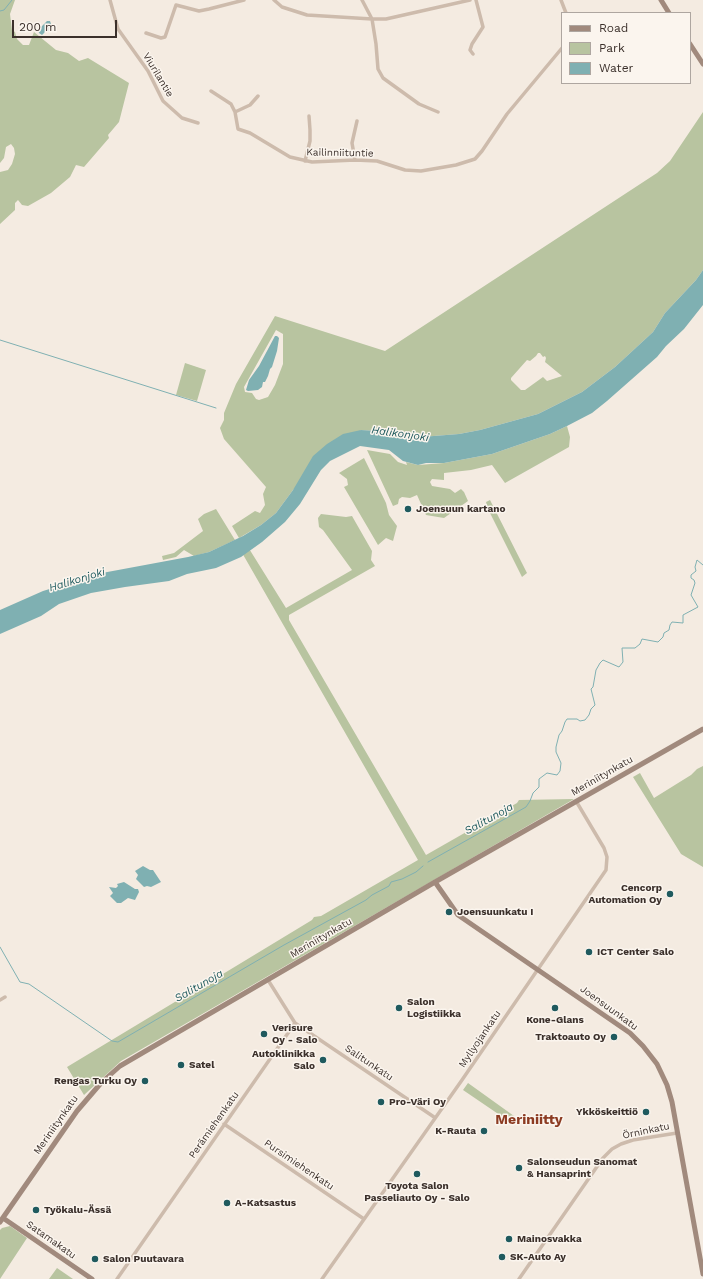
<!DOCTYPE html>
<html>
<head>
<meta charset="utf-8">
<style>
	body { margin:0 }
	#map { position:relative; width:703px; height:1279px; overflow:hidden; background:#f4ebe1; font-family:"Work Sans",sans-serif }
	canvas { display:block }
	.legend { position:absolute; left:561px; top:12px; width:130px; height:72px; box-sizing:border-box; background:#fbf5ee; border:1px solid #aea6a0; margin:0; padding:5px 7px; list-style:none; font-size:12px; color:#3b302b }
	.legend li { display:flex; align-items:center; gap:8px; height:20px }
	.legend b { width:20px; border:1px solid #aea6a0 }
	.scale { position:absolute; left:12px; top:20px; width:105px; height:18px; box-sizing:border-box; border:2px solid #3b302b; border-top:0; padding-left:5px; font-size:12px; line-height:14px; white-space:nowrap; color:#3b302b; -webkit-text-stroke:3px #fbf5ee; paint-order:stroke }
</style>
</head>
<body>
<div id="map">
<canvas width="703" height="1279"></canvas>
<ul class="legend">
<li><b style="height:5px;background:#a18a7d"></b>Road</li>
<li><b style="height:11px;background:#b8c4a0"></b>Park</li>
<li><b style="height:11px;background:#7fb0b2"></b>Water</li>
</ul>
<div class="scale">200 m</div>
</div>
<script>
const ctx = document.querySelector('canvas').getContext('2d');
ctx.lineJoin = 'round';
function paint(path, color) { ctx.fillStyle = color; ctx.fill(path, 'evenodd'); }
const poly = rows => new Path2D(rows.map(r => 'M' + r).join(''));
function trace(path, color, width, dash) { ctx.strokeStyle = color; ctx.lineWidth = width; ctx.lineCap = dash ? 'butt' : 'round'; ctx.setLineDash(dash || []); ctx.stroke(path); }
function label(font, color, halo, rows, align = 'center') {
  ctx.font = font + ' "Work Sans",sans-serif'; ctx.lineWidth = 3; ctx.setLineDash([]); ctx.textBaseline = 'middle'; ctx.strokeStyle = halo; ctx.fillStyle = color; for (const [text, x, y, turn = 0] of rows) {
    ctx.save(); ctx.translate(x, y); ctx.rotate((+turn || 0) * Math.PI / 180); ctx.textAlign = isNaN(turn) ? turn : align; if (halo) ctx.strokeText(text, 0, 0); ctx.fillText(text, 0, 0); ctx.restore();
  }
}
paint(poly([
	[0,0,15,0,10,14,12,30,15,32,17,39,23,45,29,45,34,32,56,50,68,53,79,61,88,58,129,83,119,122,108,135,109,138,84,167,76,165,70,177,51,193,28,206,22,205,18,200,15,203,15,210,0,224,0,172,8,170,12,164,15,154,14,148,11,144,6,147,4,158,0,163],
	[703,112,703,270,696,280,665,313,653,332,615,367,582,392,538,414,480,430,459,434,421,437,378,431,361,430,293,490,276,513,261,525,239,538,232,526,255,511,260,513,265,505,263,494,266,487,224,439,220,428,224,420,224,413,236,384,275,316,385,351,657,173,670,161],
	[276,330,283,334,283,364,275,385,268,397,259,400,256,399,252,393,245,392,244,387],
	[538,353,540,353,543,357,545,356,546,358,545,362,562,376,547,381,543,377,525,390,521,390,511,380,511,378,527,360,530,361,536,356],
	[185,363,206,370,197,401,176,395],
	[567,426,570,437,569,447,505,483,492,465,471,470,444,473,444,480,432,479,430,482,432,486,450,489,455,493,461,489,464,492,468,501,444,518,426,515,417,495,410,498,402,497,399,499,398,504,393,506,367,450,390,454,398,462,407,465,406,462,418,465,444,463,492,454,550,434],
	[364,458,386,503,389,515,397,526,393,541,386,538,378,545,344,487,348,485,347,479,339,473],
	[490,500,527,573,522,577,488,509,486,502],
	[216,509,235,540,209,552,194,556,184,550,176,557,163,560,162,556,174,553,203,531,198,519,204,514],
	[321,514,346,517,352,516,372,551,371,560,375,566,289,615,289,620,426,855,517,803,519,800,574,799,121,1061,84,1095,67,1067,203,985,204,981,207,980,213,980,312,920,314,917,321,916,418,860,241,551,248,547,286,608,352,570,323,530,319,527,318,518],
	[703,766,703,867,681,854,633,777,640,773,654,798,691,775,697,769],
	[468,1083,514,1116,510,1122,463,1090],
	[10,1226,27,1238,0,1279,0,1230,2,1228],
	[57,1268,73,1279,49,1279]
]), '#b8c4a0');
paint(poly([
	[47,21,50,21,52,27,52,30,45,32,42,35,39,33,38,30],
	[703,270,703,305,684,329,666,346,657,357,607,401,592,413,567,426,550,434,492,454,444,463,426,463,418,465,403,461,389,450,360,446,330,461,321,470,300,504,285,522,262,542,241,557,216,568,187,574,169,581,125,587,91,593,59,604,41,616,0,634,0,610,43,591,102,573,188,557,209,552,243,536,261,525,276,513,293,490,313,456,327,444,343,434,361,430,378,431,421,437,459,434,480,430,538,414,582,392,615,367,653,332,665,313,696,280],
	[275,336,277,336,279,338,277,351,272,367,270,369,268,376,265,382,263,382,262,387,258,390,248,391,246,390,249,380,259,366],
	[143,866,150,870,153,870,161,882,151,887,147,886,144,887,136,879,138,875,135,871],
	[124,882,135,889,138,889,139,892,135,900,128,898,121,903,117,903,110,896,113,893,109,887,116,888,118,886,117,884]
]), '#7fb0b2');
trace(poly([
	[0,11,4,10,12,0],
	[0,340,216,408],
	[428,862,526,807,530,801,533,793,539,787,539,779,547,773,557,775,560,771,561,763,556,752,556,747,559,735,562,731,565,722,567,719,577,719,580,721,585,720,589,715,591,709,595,705,591,689,593,687,596,670,600,663,603,660,619,667,623,662,622,648,635,648,640,644,642,639,658,642,663,637,664,633,669,630,670,625,672,622,683,623,683,615,698,607,691,595,695,583,694,580,691,578,691,575,696,571,695,567,697,560,703,565],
	[0,947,20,982,29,984,112,1041,118,1042,284,945,366,900,372,895,389,886,391,882,402,879,416,872,423,866]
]), '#7fb0b2', 1);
trace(poly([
	[110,0,118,29,148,71,163,101,182,118,198,123],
	[274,0,282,7,307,15,372,19,386,19,470,0],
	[362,0,372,19,376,44,378,69,383,78,419,104,438,112],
	[561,0,566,13],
	[146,33,161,38,165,37,176,5,199,11,209,9,244,0],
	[473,54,470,50,472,44,483,27,476,0],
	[211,91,231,104,235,112,238,129,250,133,290,157,312,162,355,160,377,161,405,170,421,171,456,165,475,159,482,151,507,114,562,48],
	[235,112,250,105,258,96],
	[355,160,352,143,357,121],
	[305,161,310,141,310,130,309,116],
	[0,1000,5,997],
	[295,1023,434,1117],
	[224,1124,364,1219],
	[117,1279,295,1023,268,980],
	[322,1279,462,1080,606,870,607,857,604,848,576,801],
	[519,1279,603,1158,612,1149,621,1144,633,1140,677,1133]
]), '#cdbbac', 3.5);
trace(poly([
	[661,0,669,13],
	[690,44,703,64],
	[435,882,458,915,630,1033,643,1046,657,1064,667,1085,672,1102,703,1274],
	[3,1218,92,1279],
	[0,1222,77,1111,101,1083,120,1066,435,882,703,729]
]), '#a18a7d', 5);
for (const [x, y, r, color] of [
	[408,509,4,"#1f5a5e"],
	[670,894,4,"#1f5a5e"],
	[449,912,4,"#1f5a5e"],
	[589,952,4,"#1f5a5e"],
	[399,1008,4,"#1f5a5e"],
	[555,1008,4,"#1f5a5e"],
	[264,1034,4,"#1f5a5e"],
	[614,1037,4,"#1f5a5e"],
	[323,1060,4,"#1f5a5e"],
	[181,1065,4,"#1f5a5e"],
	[145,1081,4,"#1f5a5e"],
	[381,1102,4,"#1f5a5e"],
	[646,1112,4,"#1f5a5e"],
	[484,1131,4,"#1f5a5e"],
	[519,1168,4,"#1f5a5e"],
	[417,1174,4,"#1f5a5e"],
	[227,1203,4,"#1f5a5e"],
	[36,1210,4,"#1f5a5e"],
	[509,1239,4,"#1f5a5e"],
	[502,1257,4,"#1f5a5e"],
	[95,1259,4,"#1f5a5e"]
]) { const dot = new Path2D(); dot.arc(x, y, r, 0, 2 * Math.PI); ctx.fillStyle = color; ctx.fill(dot); trace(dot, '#fbf5ee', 1.5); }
label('10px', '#3b302b', '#fbf5ee', [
	["Viurilantie",158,75,59],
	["Kailinniituntie",340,153,1],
	["Meriniitynkatu",602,776,-30],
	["Meriniitynkatu",321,938,-30],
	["Joensuunkatu",609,1008,36],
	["Myllyojankatu",480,1039,-56],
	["Salitunkatu",369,1063,34],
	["Meriniitynkatu",56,1125,-55],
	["Perämiehenkatu",214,1125,-55],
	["Örninkatu",646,1131,-12],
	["Pursimiehenkatu",299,1165,34],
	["Satamakatu",51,1240,35]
]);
label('bold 10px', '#3b302b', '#fbf5ee', [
	["Joensuun kartano",416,509],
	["Cencorp",662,888,"right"],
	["Automation Oy",662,900,"right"],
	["Joensuunkatu I",457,912],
	["ICT Center Salo",597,952],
	["Salon",407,1002],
	["Logistiikka",407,1014],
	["Kone-Glans",555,1020,"center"],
	["Verisure",272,1028],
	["Oy - Salo",272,1040],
	["Traktoauto Oy",606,1037,"right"],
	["Autoklinikka",315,1054,"right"],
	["Salo",315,1066,"right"],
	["Satel",189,1065],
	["Rengas Turku Oy",137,1081,"right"],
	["Pro-Väri Oy",389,1102],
	["Ykköskeittiö",638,1112,"right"],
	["K-Rauta",476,1131,"right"],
	["Salonseudun Sanomat",527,1162],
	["& Hansaprint",527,1174],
	["Toyota Salon",417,1186,"center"],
	["Passeliauto Oy - Salo",417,1198,"center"],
	["A-Katsastus",235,1203],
	["Työkalu-Ässä",44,1210],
	["Mainosvakka",517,1239],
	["SK-Auto Ay",510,1257],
	["Salon Puutavara",103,1259]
], 'left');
label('italic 11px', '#1f5a5e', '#fbf5ee', [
	["Halikonjoki",400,434,8],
	["Halikonjoki",77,580,-17],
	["Salitunoja",489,819,-29],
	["Salitunoja",199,986,-30]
]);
label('bold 14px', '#8c3b22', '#fbf5ee', [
	["Meriniitty",529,1120]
]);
</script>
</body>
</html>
